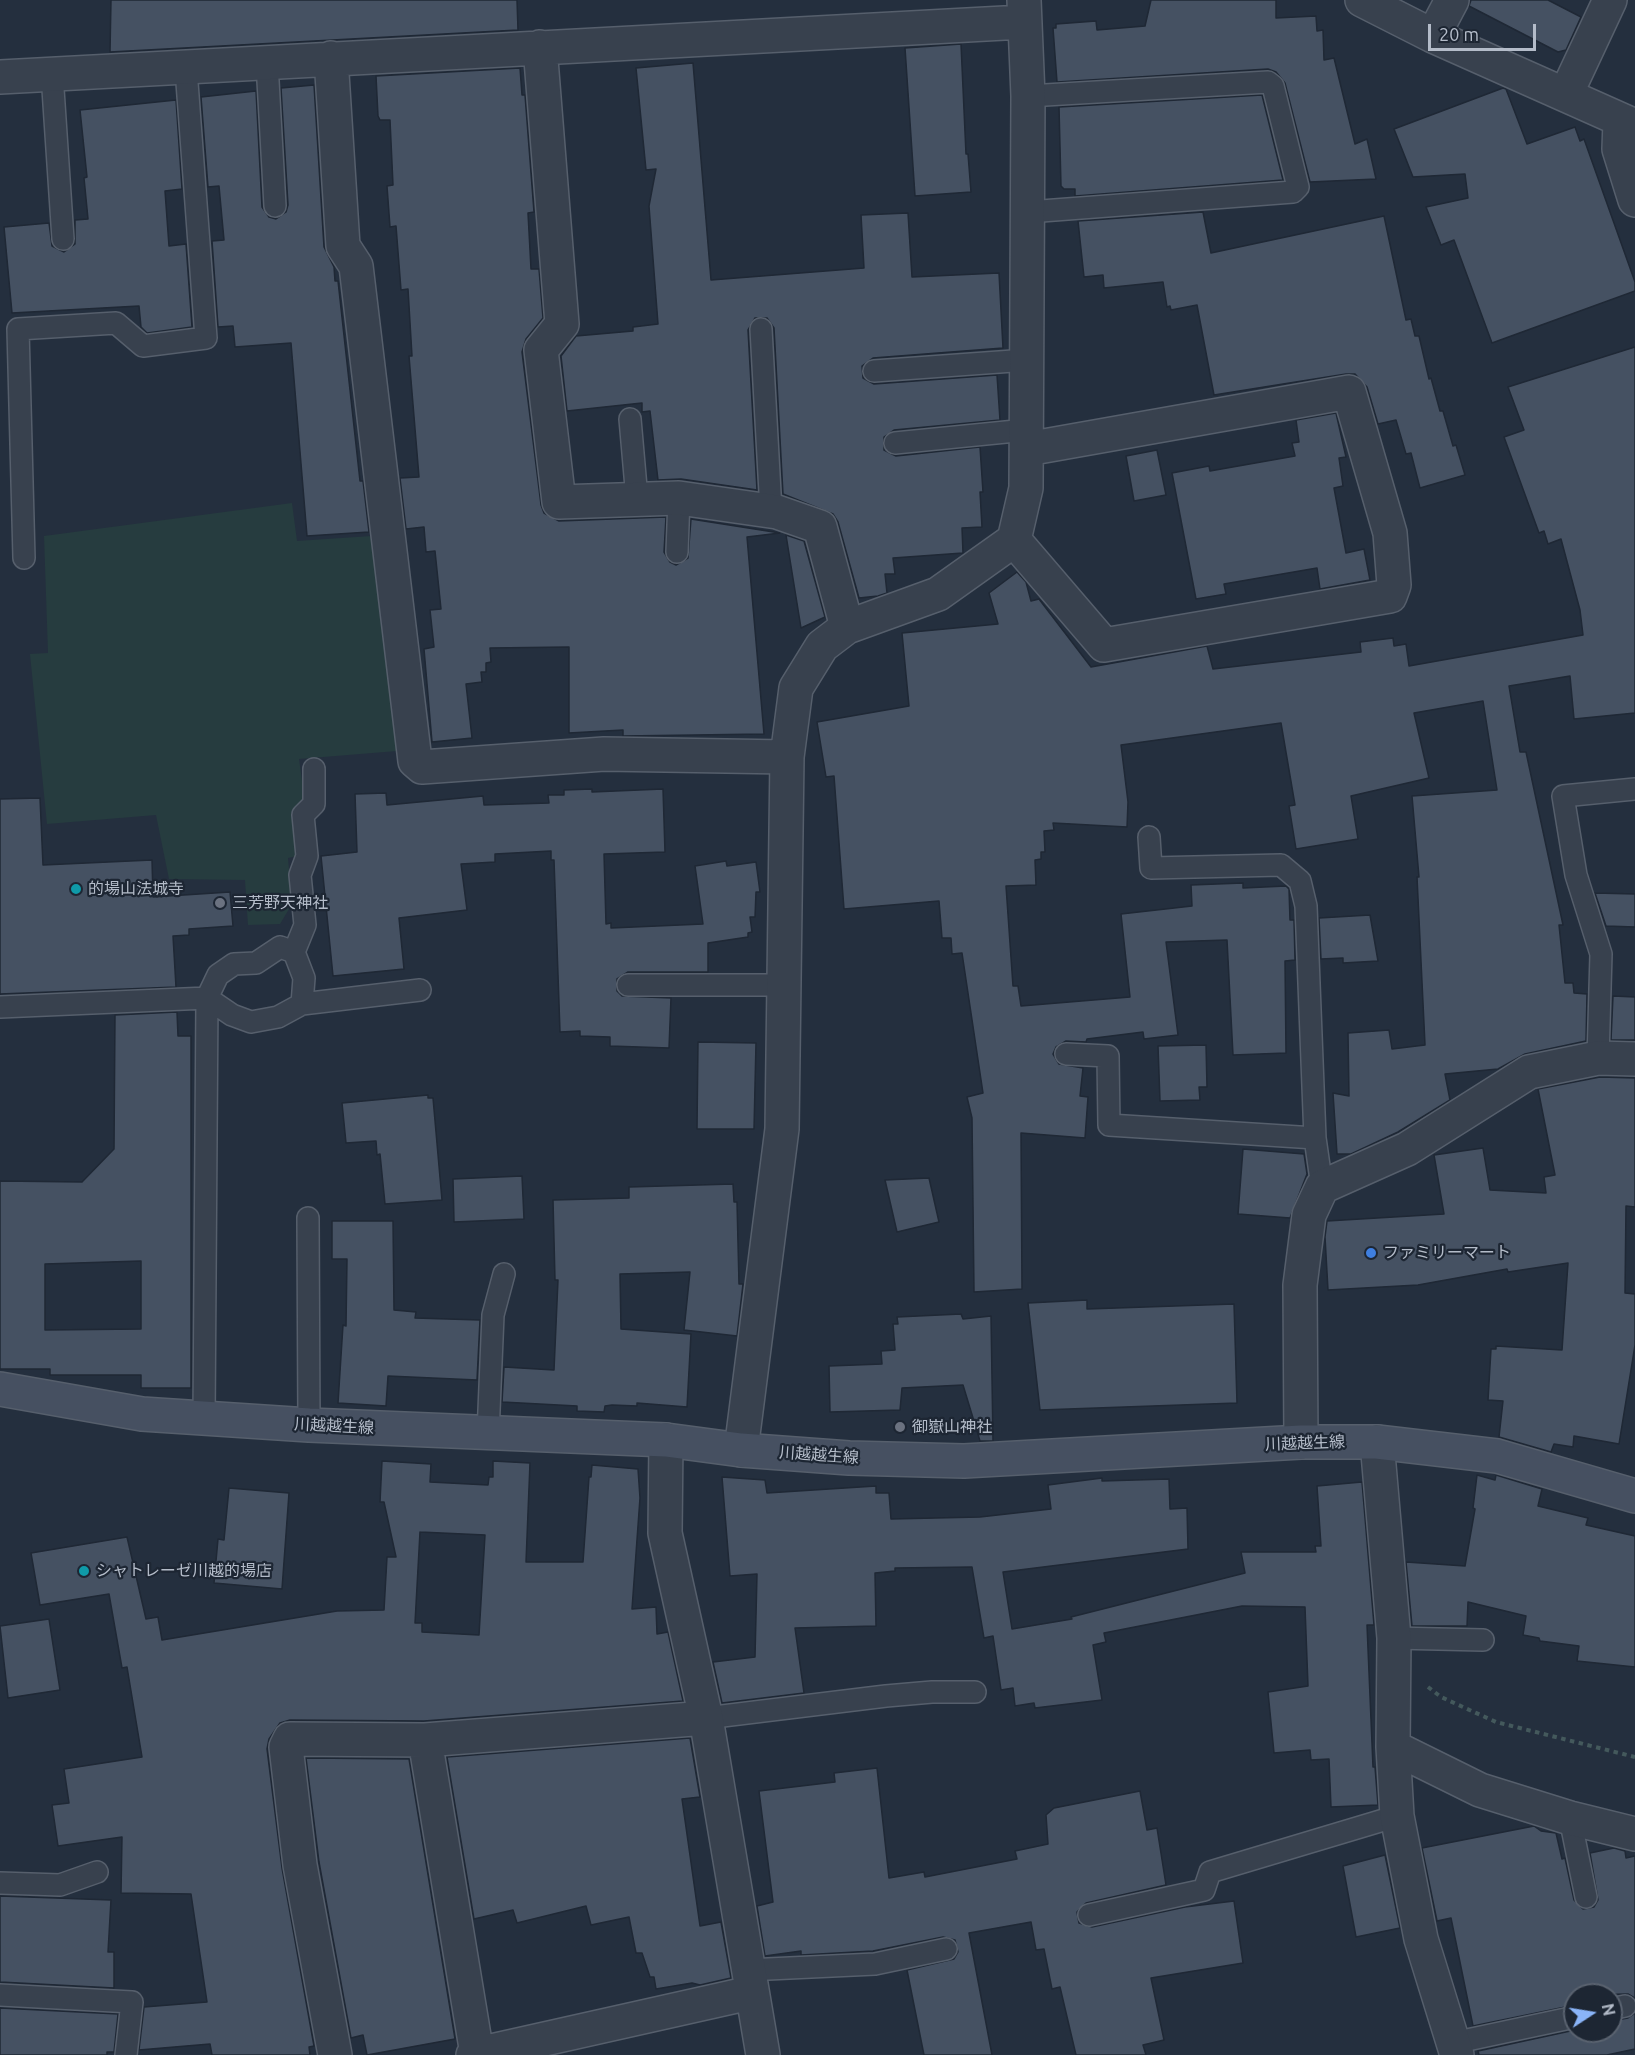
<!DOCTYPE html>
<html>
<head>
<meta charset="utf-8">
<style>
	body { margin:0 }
	#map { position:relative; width:1635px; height:2055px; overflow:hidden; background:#242f3e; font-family:Ubuntu,sans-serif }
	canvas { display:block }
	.north { position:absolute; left:1563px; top:1983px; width:60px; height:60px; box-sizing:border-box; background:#1d2633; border:2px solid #59626f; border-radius:50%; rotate:78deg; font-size:16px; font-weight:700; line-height:24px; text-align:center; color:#b4bcc9 }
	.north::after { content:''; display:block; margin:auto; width:21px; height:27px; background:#8ab4f8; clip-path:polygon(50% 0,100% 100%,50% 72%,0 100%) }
	.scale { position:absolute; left:1428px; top:24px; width:108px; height:27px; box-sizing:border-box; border:3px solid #b4bcc9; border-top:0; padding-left:8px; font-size:18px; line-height:21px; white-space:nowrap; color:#b4bcc9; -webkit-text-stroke:4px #1d2633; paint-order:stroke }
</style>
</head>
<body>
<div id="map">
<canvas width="1635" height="2055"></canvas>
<div class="north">N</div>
<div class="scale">20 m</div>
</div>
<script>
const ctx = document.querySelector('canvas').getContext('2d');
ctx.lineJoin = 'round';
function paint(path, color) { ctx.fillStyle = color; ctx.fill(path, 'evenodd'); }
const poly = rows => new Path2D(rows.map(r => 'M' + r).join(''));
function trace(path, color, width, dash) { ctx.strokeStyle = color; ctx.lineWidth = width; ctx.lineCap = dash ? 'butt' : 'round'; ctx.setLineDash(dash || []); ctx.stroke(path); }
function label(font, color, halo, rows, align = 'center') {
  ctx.font = font + ' Ubuntu,"Noto Sans JP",sans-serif'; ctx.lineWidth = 4.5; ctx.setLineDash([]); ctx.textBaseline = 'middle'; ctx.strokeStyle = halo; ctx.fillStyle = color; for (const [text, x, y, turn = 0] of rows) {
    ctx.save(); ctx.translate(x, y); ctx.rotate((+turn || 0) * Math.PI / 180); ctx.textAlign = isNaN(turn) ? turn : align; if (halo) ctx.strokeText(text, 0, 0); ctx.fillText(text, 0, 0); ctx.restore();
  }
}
paint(poly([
	[292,503,297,541,372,536,397,751,299,759,305,802,296,805,302,855,288,858,292,904,280,924,248,925,245,880,169,879,156,815,47,824,30,654,48,653,44,536]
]), '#263c3f');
const building = poly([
	[111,0,517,0,518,30,110,52,111,0],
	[1151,0,1276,0,1276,18,1316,16,1317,31,1323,30,1324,60,1334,58,1355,144,1367,139,1376,179,1310,182,1285,83,1276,72,1268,69,1057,82,1053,28,1056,28,1056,24,1096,21,1097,30,1145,26,1151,0],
	[1471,0,1548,0,1581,17,1566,50,1558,52,1469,6,1471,0],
	[961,44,966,154,968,154,971,192,915,196,905,48,961,44],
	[693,63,711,280,864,268,861,215,908,213,912,277,999,273,1003,348,873,358,862,366,863,378,874,384,997,375,1000,420,894,430,884,437,884,450,896,456,980,447,983,492,980,492,982,527,962,528,963,553,893,558,895,574,885,574,887,593,878,596,859,598,838,522,833,514,783,494,774,328,767,318,755,318,748,330,757,490,681,479,658,480,650,411,642,412,642,403,567,411,561,356,576,336,633,331,633,327,658,324,649,206,656,169,646,170,636,68,693,63],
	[520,68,522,95,525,95,534,212,528,213,531,269,539,269,543,318,526,339,522,352,541,505,544,513,559,521,666,517,664,552,670,562,676,565,688,558,691,519,780,533,747,537,764,734,623,736,623,730,569,733,569,647,490,648,491,662,486,663,486,672,481,672,482,682,466,684,472,738,432,742,424,649,434,647,430,610,441,609,435,551,426,552,424,527,406,529,400,478,419,477,409,356,412,356,408,289,401,290,396,226,390,227,387,186,393,185,390,120,380,120,378,116,376,76,520,68],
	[314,85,324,247,334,267,335,281,338,281,360,481,363,481,369,532,307,536,291,343,235,347,233,326,218,327,212,241,224,240,219,186,208,187,201,97,256,91,262,207,269,217,276,219,286,212,288,205,281,88,314,85],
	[1503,88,1506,89,1527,144,1575,127,1580,141,1584,139,1635,282,1635,291,1492,343,1454,240,1441,245,1426,207,1468,198,1465,174,1413,177,1394,129,1503,88],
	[1262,95,1283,180,1075,196,1075,189,1064,189,1061,186,1059,107,1262,95],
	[176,100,182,189,165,191,169,246,186,244,192,327,147,333,141,327,139,306,12,313,4,227,49,223,52,246,64,252,75,244,75,220,88,219,84,178,87,177,80,110,176,100],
	[1203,212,1211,253,1384,216,1406,320,1411,319,1415,336,1419,336,1429,379,1431,378,1440,411,1443,411,1453,446,1456,445,1465,475,1420,488,1411,453,1406,454,1396,420,1378,424,1367,387,1355,374,1346,374,1214,395,1197,305,1171,310,1170,306,1167,307,1163,282,1104,288,1103,275,1084,277,1078,221,1203,212],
	[1635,347,1635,713,1574,719,1570,676,1509,686,1520,752,1526,752,1563,925,1559,925,1565,983,1573,983,1574,993,1587,994,1586,1041,1525,1054,1498,1069,1445,1074,1450,1100,1398,1132,1351,1154,1337,1154,1333,1093,1349,1096,1348,1033,1389,1030,1392,1049,1425,1045,1417,877,1419,877,1412,796,1497,790,1483,701,1414,713,1429,778,1351,796,1358,839,1296,849,1289,806,1295,805,1281,723,1121,745,1128,802,1127,827,1053,823,1054,830,1044,831,1045,852,1041,852,1041,859,1035,860,1036,885,1006,886,1013,986,1018,986,1021,1006,1130,997,1121,914,1192,906,1191,885,1243,883,1243,888,1286,886,1289,889,1290,920,1294,920,1295,960,1285,961,1286,1053,1233,1055,1227,940,1166,942,1178,1035,1144,1039,1143,1032,1087,1039,1086,1042,1066,1041,1056,1047,1053,1054,1059,1064,1083,1068,1080,1096,1088,1097,1085,1138,1021,1133,1022,1289,974,1292,972,1118,967,1097,983,1093,962,953,952,954,951,938,942,938,939,901,844,909,834,776,826,777,817,722,909,706,902,633,998,624,989,593,1017,572,1026,582,1031,601,1039,599,1091,667,1207,646,1213,669,1361,652,1360,642,1393,638,1394,646,1406,644,1409,666,1583,635,1580,610,1561,539,1548,544,1544,531,1539,533,1504,437,1524,430,1508,387,1635,347],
	[1336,413,1346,457,1339,458,1343,486,1334,488,1346,553,1364,549,1370,580,1320,589,1317,568,1224,584,1226,594,1196,599,1172,473,1209,466,1210,471,1295,456,1292,443,1299,442,1296,420,1336,413],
	[1157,450,1166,495,1134,501,1126,456,1157,450],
	[786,535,804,541,825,617,801,628,786,535],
	[592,789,592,792,663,789,665,852,604,854,606,924,611,923,611,928,703,924,695,866,726,861,727,866,756,862,760,892,756,892,755,917,750,917,752,932,748,933,748,937,708,943,708,972,628,972,617,979,617,991,622,996,671,998,669,1048,610,1046,610,1037,580,1036,580,1031,560,1032,554,860,551,860,551,851,495,854,495,862,461,864,467,910,399,918,404,969,333,976,321,856,357,852,355,794,386,793,387,805,483,796,484,805,549,803,548,795,564,795,564,790,592,789],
	[40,798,43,865,152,860,153,897,230,892,233,926,189,929,189,935,173,936,176,987,0,994,0,799,40,798],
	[1595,893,1635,894,1635,927,1606,926,1595,893],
	[1370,915,1378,961,1343,963,1343,958,1321,959,1319,918,1370,915],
	[1613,996,1635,997,1635,1040,1611,1040,1613,996],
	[177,1012,178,1036,191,1036,191,1388,141,1388,141,1375,50,1375,50,1369,0,1369,0,1181,82,1182,114,1149,115,1015,177,1012],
	[141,1261,141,1329,45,1330,45,1264,141,1261],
	[698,1042,756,1043,754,1129,697,1129,698,1042],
	[1206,1045,1207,1087,1199,1087,1200,1100,1160,1101,1158,1046,1206,1045],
	[1600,1077,1635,1078,1635,1207,1626,1206,1625,1293,1635,1294,1635,1345,1619,1444,1574,1436,1573,1447,1554,1444,1551,1452,1499,1437,1503,1401,1488,1400,1491,1349,1496,1349,1496,1346,1562,1350,1568,1263,1508,1272,1507,1269,1418,1285,1328,1290,1325,1237,1327,1221,1444,1214,1434,1155,1483,1148,1490,1190,1546,1193,1544,1177,1555,1175,1538,1089,1600,1077],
	[428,1095,428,1098,433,1098,442,1200,385,1204,380,1154,377,1155,376,1141,346,1143,342,1103,428,1095],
	[1243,1149,1304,1154,1307,1174,1290,1218,1238,1214,1243,1149],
	[522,1176,524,1219,454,1222,453,1179,522,1176],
	[929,1178,939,1222,897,1232,885,1180,929,1178],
	[733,1184,734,1202,737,1202,739,1284,743,1284,737,1336,684,1330,690,1272,620,1274,621,1329,691,1334,687,1407,637,1403,637,1406,612,1405,605,1406,604,1412,577,1411,577,1406,502,1402,504,1367,554,1370,558,1280,555,1280,553,1200,629,1198,629,1187,733,1184],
	[332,1221,393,1221,394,1310,416,1312,415,1318,480,1320,477,1380,388,1376,386,1406,338,1403,343,1325,346,1326,347,1259,332,1259,332,1221],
	[1087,1300,1087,1309,1234,1304,1237,1403,1040,1410,1028,1303,1087,1300],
	[961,1314,963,1319,991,1316,993,1441,980,1441,963,1385,902,1388,900,1410,830,1412,829,1366,882,1364,881,1351,895,1350,893,1324,898,1324,897,1317,961,1314],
	[382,1461,431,1464,430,1482,488,1485,489,1477,493,1477,493,1461,530,1463,526,1562,583,1562,589,1477,591,1477,592,1465,638,1469,640,1498,632,1609,656,1607,657,1634,668,1632,683,1701,424,1721,290,1720,280,1723,269,1739,267,1749,282,1868,314,2046,309,2047,310,2055,212,2055,210,2044,139,2050,144,2007,207,2002,191,1894,121,1893,122,1837,58,1846,52,1805,69,1803,64,1769,142,1757,127,1667,122,1668,109,1594,40,1605,31,1553,127,1537,146,1619,158,1617,162,1640,337,1611,384,1610,387,1557,396,1557,384,1502,380,1502,382,1461],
	[420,1532,485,1535,479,1635,422,1632,422,1623,415,1623,420,1532],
	[1477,1475,1495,1480,1496,1475,1542,1489,1538,1506,1588,1518,1586,1525,1635,1536,1635,1667,1577,1661,1579,1646,1540,1641,1539,1638,1523,1635,1526,1616,1468,1602,1467,1626,1412,1626,1406,1562,1465,1566,1475,1509,1473,1508,1477,1475],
	[722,1477,765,1480,767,1493,876,1486,876,1493,889,1493,891,1519,980,1517,1051,1509,1048,1485,1102,1478,1102,1481,1169,1479,1170,1509,1187,1508,1188,1549,1003,1572,1012,1629,1072,1619,1071,1617,1245,1573,1241,1552,1316,1552,1315,1546,1321,1546,1317,1486,1362,1482,1374,1625,1367,1625,1373,1767,1375,1767,1378,1805,1331,1807,1329,1759,1311,1760,1310,1750,1274,1753,1268,1692,1308,1686,1305,1607,1242,1606,1104,1633,1106,1642,1093,1645,1102,1700,1035,1708,1034,1703,1015,1706,1013,1688,1001,1690,993,1636,984,1638,972,1567,895,1568,895,1571,875,1573,876,1626,795,1628,804,1693,722,1703,713,1662,755,1657,757,1574,730,1576,722,1477],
	[229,1488,289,1493,282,1589,214,1583,218,1539,224,1540,229,1488],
	[49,1619,60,1690,8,1698,0,1626,49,1619],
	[690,1738,700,1797,682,1799,700,1926,721,1922,731,1978,700,1985,692,1983,656,1989,654,1977,650,1977,642,1953,636,1953,629,1917,591,1925,586,1906,517,1923,513,1910,474,1919,447,1757,690,1738],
	[306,1758,409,1759,455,2039,367,2055,363,2035,351,2038,319,1862,306,1758],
	[877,1768,889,1878,924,1872,925,1877,1017,1859,1015,1851,1048,1844,1046,1815,1054,1808,1140,1791,1147,1830,1157,1828,1166,1885,1086,1903,1077,1912,1079,1923,1092,1927,1185,1907,1234,1901,1243,1963,1151,1978,1164,2040,1143,2045,1146,2055,1076,2055,1060,1987,1052,1989,1044,1949,1036,1950,1031,1922,969,1933,992,2055,924,2055,907,1970,954,1959,958,1952,955,1940,943,1937,873,1951,801,1955,801,1951,765,1956,757,1906,773,1902,759,1791,835,1782,834,1773,877,1768],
	[1534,1826,1541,1831,1556,1833,1562,1859,1565,1858,1574,1900,1583,1909,1594,1907,1598,1900,1590,1853,1614,1848,1625,1851,1626,1858,1635,1856,1635,1998,1628,1994,1575,1995,1575,2005,1473,2026,1451,1918,1437,1921,1422,1848,1534,1826],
	[1385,1855,1400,1928,1356,1937,1343,1866,1385,1855],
	[0,1896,111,1900,108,1952,114,1952,114,1988,0,1982,0,1896],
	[0,2008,118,2014,114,2052,107,2052,107,2055,0,2055,0,2008],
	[1635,2013,1635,2049,1607,2055,1479,2055,1478,2051,1575,2030,1611,2031,1611,2021,1628,2018,1635,2013]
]);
paint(building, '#455162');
trace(building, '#1f2835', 1.5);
const service = poly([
	[267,63,275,206],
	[52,74,63,239],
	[1028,96,1268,82,1273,86,1298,187,1293,192,1028,212],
	[761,329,771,511],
	[874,371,1027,360],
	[630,419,637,499],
	[895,443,1026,430],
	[677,552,679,498],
	[24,558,18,329,116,323,143,346,206,338,186,69],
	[1149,837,1151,868,1281,865,1300,881,1306,906,1315,1138,1322,1187],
	[280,947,294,952,304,978,302,1004,278,1017,251,1022,232,1015,207,998,218,975,234,964,256,963,280,947],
	[294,952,305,925,300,875,307,856,303,815,314,804,314,769],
	[628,985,783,985],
	[302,1004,420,990],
	[0,1007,207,998,204,1419],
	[1066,1054,1108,1056,1109,1125,1315,1138],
	[1598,1058,1601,954,1576,875,1563,796,1635,789],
	[308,1218,309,1425],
	[488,1434,493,1315,504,1274],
	[1394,1638,1483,1640],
	[706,1718,886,1696,932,1692,975,1692],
	[1570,1818,1586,1897],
	[0,1883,60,1885,97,1872],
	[1089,1915,1204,1890,1210,1872,1397,1816],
	[747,1970,875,1964,946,1949],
	[0,1995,132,2002,126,2055],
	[1611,2009,1625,2006],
	[1453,2043,1575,2017]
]);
const minor = poly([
	[1362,0,1433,36,1635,126],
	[1433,36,1452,0],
	[540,47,562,324,541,350,559,502,679,498,777,512,820,527,847,627],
	[331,58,343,246,356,266,415,761,422,767,604,754,787,757],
	[0,77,1023,22],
	[1566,94,1610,0],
	[1620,121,1619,149,1635,200],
	[1014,540,1104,645,1390,596,1394,585,1390,533,1349,392,1027,449],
	[666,1440,665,1533,706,1718,763,2055],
	[1301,1442,1300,1285,1309,1215,1322,1187,1407,1149,1529,1072,1598,1058,1635,1059],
	[1377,1442,1394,1638,1393,1747,1397,1816,1421,1939,1457,2055],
	[741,1450,782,1129,787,757,796,688,822,646,847,627,938,594,1014,540,1026,488,1028,96,1024,0],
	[425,1740,477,2054],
	[1393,1747,1480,1790,1570,1818,1635,1834],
	[335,2055,300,1865,286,1747,290,1739,425,1740,706,1718],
	[473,2055,750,1993]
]);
const secondary = poly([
	[0,1389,142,1414,309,1425,666,1440,741,1450,849,1458,964,1461,1301,1442,1377,1442,1497,1456,1635,1496]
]);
trace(service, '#565f6c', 24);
trace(minor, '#565f6c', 36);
trace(secondary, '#565f6c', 36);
trace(poly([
	[1428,1687,1441,1697,1496,1722,1635,1757]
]), '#44595c', 4, [4.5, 4.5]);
trace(service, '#38414e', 21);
trace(minor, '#38414e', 33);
trace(secondary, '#465061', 33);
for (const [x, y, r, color] of [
	[76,889,6,"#0f9aa8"],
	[220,903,6,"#6b7280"],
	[1371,1253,6,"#3f7fe0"],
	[900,1427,6,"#6b7280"],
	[84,1571,6,"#0f9aa8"]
]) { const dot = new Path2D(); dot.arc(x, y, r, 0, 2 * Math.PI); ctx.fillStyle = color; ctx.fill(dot); trace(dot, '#1d2633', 2); }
label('16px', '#b4bcc9', '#1d2633', [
	["的場山法城寺",88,889],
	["三芳野天神社",232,903],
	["ファミリーマート",1383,1253],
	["御嶽山神社",912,1427],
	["シャトレーゼ川越的場店",96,1571]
], 'left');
label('16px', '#b4bcc9', '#1d2633', [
	["川越越生線",334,1426,3],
	["川越越生線",1305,1443,-2],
	["川越越生線",819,1455,4]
]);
</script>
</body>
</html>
